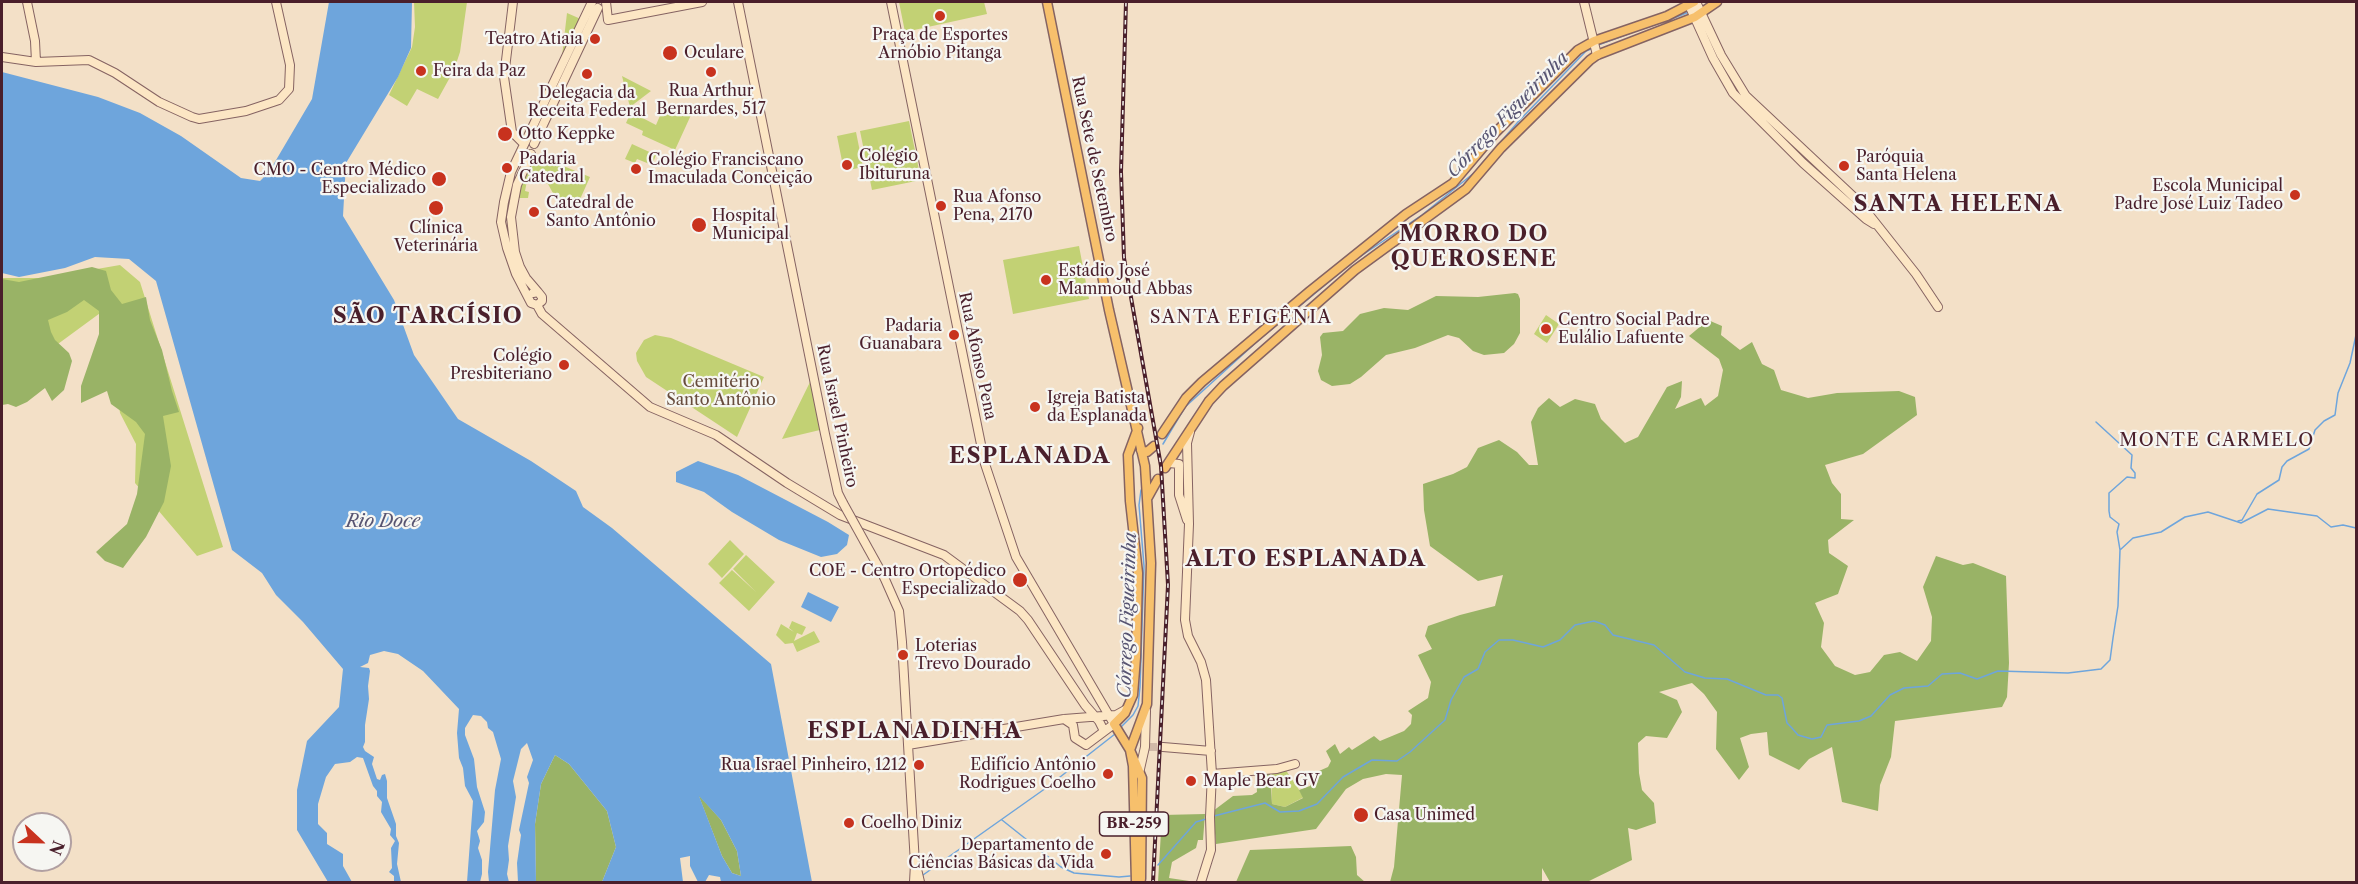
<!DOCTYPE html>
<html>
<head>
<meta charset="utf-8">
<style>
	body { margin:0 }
	#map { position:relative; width:2358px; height:884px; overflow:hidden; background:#f3e0c7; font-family:"Libre Caslon Text",serif }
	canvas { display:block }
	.frame { position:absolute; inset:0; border:3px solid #4a1f2b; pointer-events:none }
	.north { position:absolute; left:12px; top:812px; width:60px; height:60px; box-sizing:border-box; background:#f6f6f2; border:2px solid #b1a0a2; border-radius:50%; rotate:112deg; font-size:16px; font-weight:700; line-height:24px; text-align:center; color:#4a1f2b }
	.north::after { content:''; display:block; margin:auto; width:21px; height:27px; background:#c8321e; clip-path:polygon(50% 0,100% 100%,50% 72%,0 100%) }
</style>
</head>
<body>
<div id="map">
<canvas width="2358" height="884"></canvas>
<div class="frame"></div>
<div class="north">N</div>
</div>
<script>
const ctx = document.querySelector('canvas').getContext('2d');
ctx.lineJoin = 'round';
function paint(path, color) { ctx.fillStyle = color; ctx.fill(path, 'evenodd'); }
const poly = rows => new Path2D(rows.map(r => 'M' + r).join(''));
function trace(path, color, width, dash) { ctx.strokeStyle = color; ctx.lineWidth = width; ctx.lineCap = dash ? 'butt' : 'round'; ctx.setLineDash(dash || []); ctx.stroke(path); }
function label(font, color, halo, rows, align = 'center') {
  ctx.font = font + ' "Libre Caslon Text",serif'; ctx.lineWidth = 4.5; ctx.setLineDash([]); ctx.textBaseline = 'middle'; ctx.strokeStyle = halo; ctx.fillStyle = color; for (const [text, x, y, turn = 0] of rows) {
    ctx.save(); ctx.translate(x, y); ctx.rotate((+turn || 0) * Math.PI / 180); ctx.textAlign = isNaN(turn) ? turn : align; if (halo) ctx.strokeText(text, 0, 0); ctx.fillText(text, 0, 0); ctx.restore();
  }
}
paint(poly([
	[414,2,467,2,460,52,454,70,438,99,417,89,407,106,389,95,412,47,415,27],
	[899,2,984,2,987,14,905,32],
	[594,6,596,7,533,142,529,141,561,65,567,13,583,20],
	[622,76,651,91,630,107],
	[665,104,691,115,675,150,642,135,643,131,626,123,631,112,656,125],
	[909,121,921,180,872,190,860,131],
	[856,132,863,167,844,171,837,136],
	[632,144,656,155,652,165,637,159,635,163,625,159],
	[537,155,590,177,577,206,554,195,548,184,528,176,525,191,529,192,528,198,514,198,531,158],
	[1079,246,1089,299,1013,314,1003,260],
	[120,265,140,282,223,547,197,556,135,483,136,444,120,413,107,308,2,385,2,278,45,278],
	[1546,315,1559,324,1547,343,1534,334],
	[655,335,671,338,764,377,737,437,646,377,637,361,636,353,644,340],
	[811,380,820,430,782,439],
	[730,540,744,554,722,578,708,564],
	[746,555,775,582,749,611,719,583,732,570,756,592,733,569],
	[792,621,806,627,802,635,797,633,794,641,814,631,820,642,797,652,793,643,785,644,776,635,781,624,794,632,789,628],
	[1285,769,1304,797,1285,807,1272,804,1271,771]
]), '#c2d174');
paint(poly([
	[92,267,106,271,111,290,122,304,146,297,150,320,162,350,172,391,179,412,163,416,171,466,164,502,146,537,123,568,105,561,96,552,127,524,137,494,145,434,136,422,111,404,107,391,81,403,81,386,99,334,99,311,84,300,67,312,48,320,51,332,55,340,69,353,72,361,64,390,52,401,45,388,27,402,16,407,8,404,2,405,2,279,19,282],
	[1515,293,1518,294,1520,299,1520,333,1514,344,1504,353,1484,355,1473,351,1459,338,1448,335,1415,348,1386,355,1361,377,1350,384,1332,386,1321,380,1318,371,1322,355,1320,337,1323,333,1343,331,1360,314,1384,308,1408,310,1436,296,1478,297],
	[1708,320,1722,326,1721,335,1740,350,1752,342,1762,364,1774,370,1781,390,1808,398,1837,393,1899,391,1915,397,1917,415,1863,454,1825,465,1832,483,1841,494,1841,519,1854,520,1828,540,1829,553,1848,566,1838,594,1815,603,1824,623,1821,647,1835,666,1855,675,1870,672,1884,655,1900,652,1917,661,1931,641,1932,617,1923,587,1936,556,1963,565,1973,563,2006,576,2009,663,2007,697,2002,707,1895,721,1891,757,1880,785,1878,811,1842,802,1832,747,1809,759,1799,770,1769,755,1767,732,1751,734,1740,738,1749,767,1739,780,1716,749,1717,712,1704,694,1692,683,1659,692,1677,700,1682,712,1667,738,1646,736,1638,743,1639,773,1642,790,1654,803,1656,823,1636,830,1628,828,1632,860,1587,882,1550,882,1542,868,1542,882,1374,882,1390,882,1394,867,1402,775,1386,774,1363,779,1346,789,1316,829,1216,844,1213,811,1233,796,1252,795,1257,792,1256,775,1270,772,1272,804,1285,807,1303,798,1299,790,1310,786,1319,771,1328,767,1331,761,1326,751,1335,744,1340,754,1349,747,1352,750,1374,736,1380,741,1404,731,1411,724,1412,715,1408,711,1428,698,1431,682,1418,655,1432,649,1425,636,1428,626,1460,615,1495,606,1503,575,1478,581,1430,546,1424,510,1423,484,1453,474,1467,467,1478,448,1499,440,1517,452,1529,465,1538,465,1531,422,1538,408,1549,398,1560,407,1575,399,1595,404,1601,419,1625,443,1638,437,1667,387,1682,381,1681,397,1675,409,1701,398,1705,406,1718,396,1723,370,1719,359,1689,336],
	[555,755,569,764,607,811,616,847,602,882,536,882,535,824,541,784],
	[698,794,721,820,737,851,741,876,732,873,722,856],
	[1205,814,1203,840,1198,840,1196,848,1172,862,1169,878,1196,882,1158,882,1162,815],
	[1351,846,1356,857,1357,875,1365,882,1236,882,1250,850]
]), '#99b366');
paint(poly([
	[329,2,412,2,411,48,398,77,346,163,343,216,394,300,414,355,458,419,531,461,576,491,583,507,612,528,771,664,812,882,721,882,720,877,709,875,705,882,698,882,690,866,690,856,680,858,683,882,602,882,616,847,607,811,569,764,555,755,541,784,535,824,536,882,518,882,517,863,521,835,519,830,529,783,527,777,533,760,527,743,521,749,513,781,516,797,508,846,509,860,507,874,509,882,489,882,488,872,495,790,501,759,493,732,488,728,487,722,481,716,473,715,465,728,465,735,474,759,477,787,485,812,484,822,477,831,480,841,478,848,482,860,482,874,480,882,467,882,473,801,465,786,463,768,459,758,457,733,459,709,423,671,398,654,384,651,370,655,368,663,360,667,369,668,370,671,368,686,369,699,365,725,365,742,363,747,365,751,374,757,372,764,377,779,380,780,382,775,385,774,387,781,387,798,396,824,396,836,399,843,397,864,401,882,394,882,394,876,389,872,392,868,391,848,395,841,390,835,391,829,381,812,382,802,377,796,377,791,373,786,363,758,357,757,350,762,335,764,326,777,318,804,318,824,327,833,327,844,343,854,343,866,352,882,328,882,297,830,297,790,307,741,339,707,343,669,303,622,276,595,262,573,232,550,156,281,129,259,95,257,65,268,19,277,2,273,2,72,98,97,140,113,181,136,241,178,260,181,269,172,312,99],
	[699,796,721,820,737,851,741,876,732,873,722,856],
	[698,461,738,475,828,522,849,535,847,545,837,554,821,557,779,540,732,512,704,492,676,482,676,472],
	[808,592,839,607,831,622,801,607]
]), '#6ea5dc');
trace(poly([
	[1669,20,1689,12],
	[1598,45,1658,23],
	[1479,167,1518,122,1586,51,1591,49],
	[1355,260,1422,215,1474,173],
	[2096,422,2132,455,2131,468,2135,473,2135,478,2127,477,2109,493,2109,511,2110,517,2119,524,2117,532,2120,550],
	[1163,444,1185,407,1261,338,1342,271],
	[2238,521,2242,520,2257,494,2279,480,2282,467,2287,461,2309,449,2315,430,2324,421,2335,415,2338,393,2350,363,2356,335],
	[1120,728,1133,715,1138,706,1140,687,1144,566,1139,505,1141,490],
	[1214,816,1265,803,1280,812,1299,811,1317,804,1343,777,1372,760,1397,761,1410,752,1445,720,1451,700,1464,677,1478,669,1485,652,1499,640,1513,640,1543,647,1560,640,1575,625,1594,621,1605,625,1613,635,1654,645,1685,672,1705,678,1727,679,1766,695,1778,695,1782,698,1787,723,1791,727,1798,735,1812,739,1821,737,1827,725,1859,721,1871,716,1890,695,1904,688,1928,686,1942,674,1960,673,1977,679,1998,671,2068,673,2101,669,2110,660,2113,638,2118,606,2120,550,2133,538,2161,532,2185,517,2208,512,2241,523,2268,509,2317,516,2331,527,2343,525,2356,528],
	[1002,820,1061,867,1074,873,1119,877,1130,876],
	[1158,865,1196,822,1206,819],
	[923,875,1046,788,1115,734]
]), '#6ea5dc', 1.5);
trace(poly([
	[1149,747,1163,747]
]), '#d1b9a8', 8, [8, 4]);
const secondary = poly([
	[27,2,35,41,36,62],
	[513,2,504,77,512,132,524,144],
	[592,2,511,172,504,202,501,222,507,248,516,274,531,303,537,305,542,314,650,407,716,435,787,483,840,515,944,555,1020,611,1028,620,1085,705,1099,721,1104,731],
	[606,2,608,20,702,2],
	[738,2,825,434,838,493,843,503],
	[891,2,985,464,1016,557,1114,724,1086,745,1075,738,1073,725,1064,719],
	[1584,2,1597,55],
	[1696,2,1721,55,1746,96,1859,202,1916,274,1938,307],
	[1689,5,1713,58,1733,93,1803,163,1866,219,1874,224],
	[2,57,36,62,89,60,115,73,159,102,192,117,199,119,246,111,279,100,289,89,290,65,276,2],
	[534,144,598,8],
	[531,154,517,185,511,217,515,252,520,267,526,278,538,292],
	[533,293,538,292,542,297,542,301,537,305],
	[1190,432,1187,443,1189,524,1185,620,1188,636,1201,662,1206,680,1212,774,1210,817,1211,850,1201,882],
	[1169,463,1179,464,1179,495,1187,520],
	[884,577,899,611,902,642,915,864,914,882],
	[908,745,1064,719,1116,715,1125,710],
	[1163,747,1211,751],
	[1140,769,1145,747,1146,711],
	[1212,774,1277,769,1295,764],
	[916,865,920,882]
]);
const primary = poly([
	[1047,2,1109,310,1145,466,1151,563,1147,704,1130,750,1133,766,1136,882],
	[1138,428,1128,455,1130,501,1138,573,1136,657,1133,695,1125,713,1114,724,1130,750,1142,778,1141,879],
	[1162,434,1186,398,1202,382,1310,291,1406,214,1453,183,1496,132,1578,50,1594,41,1667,16,1694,2],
	[1141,450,1147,452,1154,446],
	[1165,468,1209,401,1223,386,1355,270,1466,189,1501,148,1590,60,1597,55,1695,17,1717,2],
	[1148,497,1158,479]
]);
trace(secondary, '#856362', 10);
trace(primary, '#856362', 11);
trace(secondary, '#fce6c4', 8);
trace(primary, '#f7c06c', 8);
const rail = poly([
	[1126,2,1121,172,1124,258,1161,466,1168,585,1153,882]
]);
trace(rail, '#4a1f2b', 4);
trace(rail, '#f6f6f2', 1.5, [4.5]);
const secondaryBridge = poly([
	[843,503,884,577]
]);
trace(secondaryBridge, '#856362', 10, []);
trace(secondaryBridge, '#fce6c4', 8);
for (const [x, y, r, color] of [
	[940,16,6,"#c8321e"],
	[595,39,6,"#c8321e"],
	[670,53,8,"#c8321e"],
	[421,71,6,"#c8321e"],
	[711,72,6,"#c8321e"],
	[587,74,6,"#c8321e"],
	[505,134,8,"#c8321e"],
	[847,165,6,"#c8321e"],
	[1844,166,6,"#c8321e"],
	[507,168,6,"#c8321e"],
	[636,169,6,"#c8321e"],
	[439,179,8,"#c8321e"],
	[2295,195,6,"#c8321e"],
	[941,206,6,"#c8321e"],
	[436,208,8,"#c8321e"],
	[534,212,6,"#c8321e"],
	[699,225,8,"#c8321e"],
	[1046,280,6,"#c8321e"],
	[1546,329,6,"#c8321e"],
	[954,335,6,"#c8321e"],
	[564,365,6,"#c8321e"],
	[1035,407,6,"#c8321e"],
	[1020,580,8,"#c8321e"],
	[903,655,6,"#c8321e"],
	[919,765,6,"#c8321e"],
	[1108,774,6,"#c8321e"],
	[1191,781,6,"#c8321e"],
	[1361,815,8,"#c8321e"],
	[849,823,6,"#c8321e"],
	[1106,854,6,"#c8321e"]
]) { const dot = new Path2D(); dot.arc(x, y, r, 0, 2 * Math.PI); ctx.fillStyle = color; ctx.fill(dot); trace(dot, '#f6f6f2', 2); }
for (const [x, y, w] of [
	[1134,824,69]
]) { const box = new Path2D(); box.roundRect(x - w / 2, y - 12, w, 24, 4.5); ctx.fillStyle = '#f6f6f2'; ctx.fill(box); trace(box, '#4a1f2b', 1.5); }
label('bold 15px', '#4a1f2b', null, [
	["BR-259",1134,824]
]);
label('16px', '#4a1f2b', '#f6f6f2', [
	["Praça de Esportes",940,35,"center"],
	["Arnóbio Pitanga",940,53,"center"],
	["Teatro Atiaia",583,39,"right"],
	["Oculare",684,53],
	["Feira da Paz",433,71],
	["Rua Arthur",711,91,"center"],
	["Bernardes, 517",711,109,"center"],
	["Delegacia da",587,93,"center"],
	["Receita Federal",587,111,"center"],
	["Otto Keppke",518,134],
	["Colégio",859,156],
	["Ibituruna",859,174],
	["Paróquia",1856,157],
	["Santa Helena",1856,175],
	["Padaria",519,159],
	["Catedral",519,177],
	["Colégio Franciscano",648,160],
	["Imaculada Conceição",648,178],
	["CMO - Centro Médico",426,170,"right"],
	["Especializado",426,188,"right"],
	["Escola Municipal",2283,186,"right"],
	["Padre José Luiz Tadeo",2283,204,"right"],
	["Rua Afonso",953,197],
	["Pena, 2170",953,215],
	["Catedral de",546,203],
	["Santo Antônio",546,221],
	["Hospital",712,216],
	["Municipal",712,234],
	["Clínica",436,228,"center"],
	["Veterinária",436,246,"center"],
	["Estádio José",1058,271],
	["Mammoud Abbas",1058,289],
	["Centro Social Padre",1558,320],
	["Eulálio Lafuente",1558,338],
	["Padaria",942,326,"right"],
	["Guanabara",942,344,"right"],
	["Colégio",552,356,"right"],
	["Presbiteriano",552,374,"right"],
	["Igreja Batista",1047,398],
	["da Esplanada",1047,416],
	["COE - Centro Ortopédico",1006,571,"right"],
	["Especializado",1006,589,"right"],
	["Loterias",915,646],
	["Trevo Dourado",915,664],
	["Rua Israel Pinheiro, 1212",907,765,"right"],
	["Edifício Antônio",1096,765,"right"],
	["Rodrigues Coelho",1096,783,"right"],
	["Maple Bear GV",1203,781],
	["Casa Unimed",1374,815],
	["Coelho Diniz",861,823],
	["Departamento de",1094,845,"right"],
	["Ciências Básicas da Vida",1094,863,"right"]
], 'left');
label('16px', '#4a1f2b', '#f6f6f2', [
	["Rua Sete de Setembro",1094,159,78],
	["Rua Afonso Pena",977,356,78],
	["Rua Israel Pinheiro",837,416,78]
]);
label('16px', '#684c3d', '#f6f6f2', [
	["Cemitério",721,382],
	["Santo Antônio",721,400]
]);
label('italic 18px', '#585572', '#f6f6f2', [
	["Córrego Figueirinha",1508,115,-46],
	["Rio Doce",383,522],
	["Córrego Figueirinha",1128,615,-88]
]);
ctx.letterSpacing = '1.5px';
label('18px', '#4a1f2b', '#f6f6f2', [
	["SANTA EFIGÊNIA",1241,318],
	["MONTE CARMELO",2217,441]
]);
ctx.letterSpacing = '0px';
ctx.letterSpacing = '1.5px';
label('bold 22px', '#4a1f2b', '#f6f6f2', [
	["SANTA HELENA",1958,205],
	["MORRO DO",1474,235],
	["QUEROSENE",1474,260],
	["SÃO TARCÍSIO",428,317],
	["ESPLANADA",1030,457],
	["ALTO ESPLANADA",1306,560],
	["ESPLANADINHA",915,732]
]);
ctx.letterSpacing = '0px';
</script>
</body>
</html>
